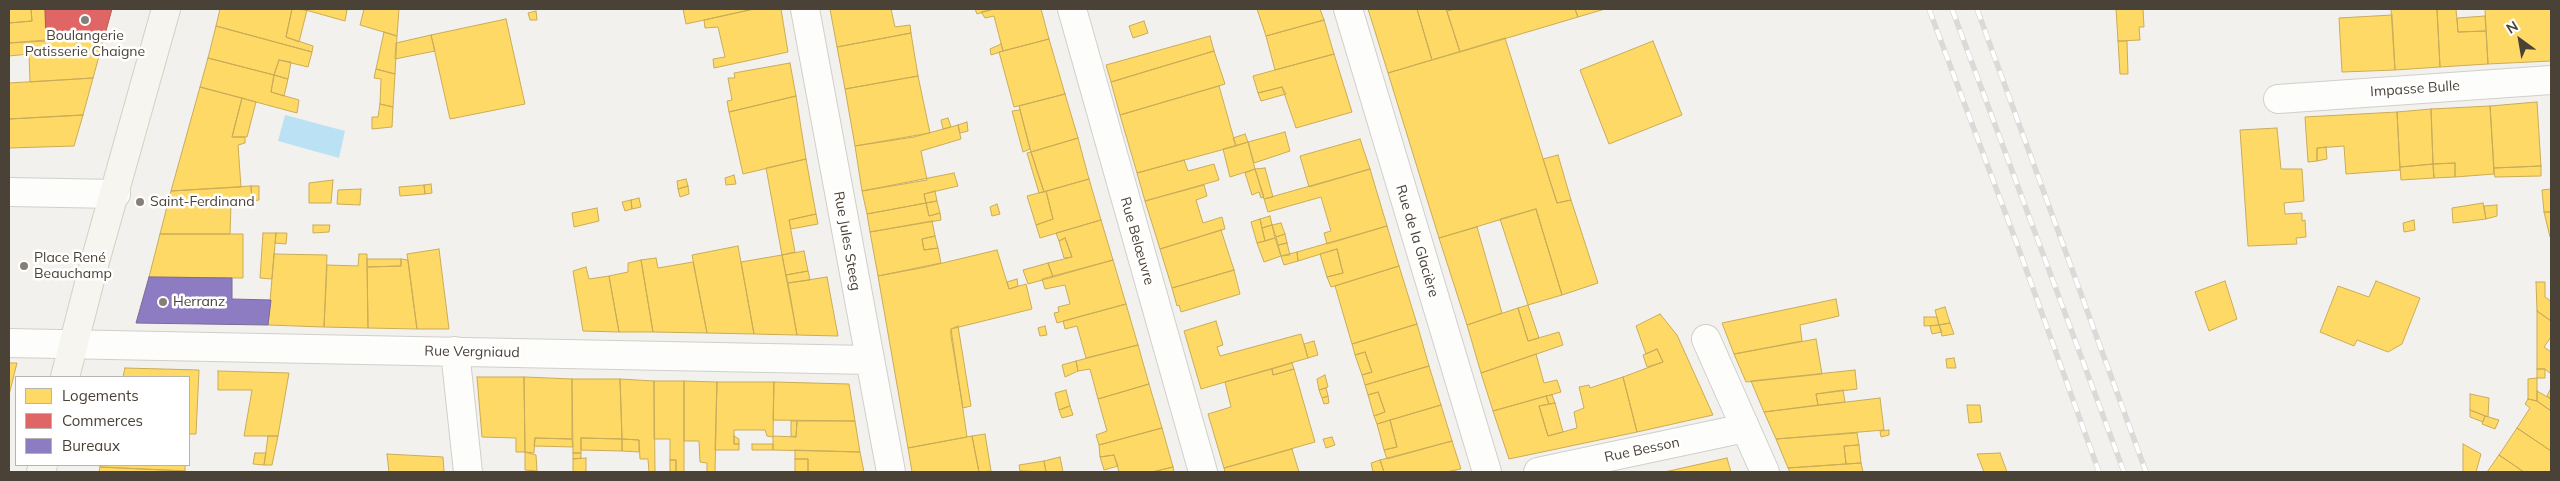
<!DOCTYPE html>
<html>
<head>
<meta charset="utf-8">
<style>
	body { margin:0 }
	#map { position:relative; width:2560px; height:481px; overflow:hidden; background:#f3f1ed; font-family:Mulish,sans-serif }
	canvas { display:block }
	.frame { position:absolute; inset:0; border:10px solid #4b4237; pointer-events:none }
	.legend { position:absolute; left:15px; top:376px; width:175px; height:90px; box-sizing:border-box; background:#fff; border:1px solid #b7b3af; margin:0; padding:6px 9px; list-style:none; font-size:15px; color:#4b4237 }
	.legend li { display:flex; align-items:center; gap:10px; height:25px }
	.legend b { width:25px; border:1px solid #b7b3af }
	.north { position:absolute; left:2495px; top:15px; width:50px; height:50px; -webkit-text-stroke:4px #fff; paint-order:stroke; rotate:328deg; font-size:14px; font-weight:700; line-height:20px; text-align:center; color:#4b4237 }
	.north::after { content:''; display:block; margin:auto; width:18px; height:22px; background:#4b4237; clip-path:polygon(50% 0,100% 100%,50% 72%,0 100%) }
</style>
</head>
<body>
<div id="map">
<canvas width="2560" height="481"></canvas>
<div class="frame"></div>
<ul class="legend">
<li><b style="height:14px;background:#ffd966"></b>Logements</li>
<li><b style="height:14px;background:#e06666"></b>Commerces</li>
<li><b style="height:14px;background:#8e7cc3"></b>Bureaux</li>
</ul>
<div class="north">N</div>
</div>
<script>
const ctx = document.querySelector('canvas').getContext('2d');
ctx.lineJoin = 'round';
function paint(path, color) { ctx.fillStyle = color; ctx.fill(path, 'evenodd'); }
const poly = rows => new Path2D(rows.map(r => 'M' + r).join(''));
function trace(path, color, width, dash) { ctx.strokeStyle = color; ctx.lineWidth = width; ctx.lineCap = dash ? 'butt' : 'round'; ctx.setLineDash(dash || []); ctx.stroke(path); }
function label(font, color, halo, rows, align = 'center') {
  ctx.font = font + ' Mulish,sans-serif'; ctx.lineWidth = 5; ctx.setLineDash([]); ctx.textBaseline = 'middle'; ctx.strokeStyle = halo; ctx.fillStyle = color; for (const [text, x, y, turn = 0] of rows) {
    ctx.save(); ctx.translate(x, y); ctx.rotate((+turn || 0) * Math.PI / 180); ctx.textAlign = isNaN(turn) ? turn : align; if (halo) ctx.strokeText(text, 0, 0); ctx.fillText(text, 0, 0); ctx.restore();
  }
}
paint(poly([
	[285,115,345,131,339,158,278,141]
]), '#bae1f4');
const homes = poly([
	[9,9,31,9,32,21,9,23,9,9],
	[31,9,45,9,46,40,9,43,9,23,32,21,31,9],
	[220,9,292,9,286,37,313,46,312,52,216,26,220,9],
	[292,9,307,10,299,42,286,37,292,9],
	[302,9,342,9,347,10,345,21,302,9],
	[364,9,399,9,397,36,360,25,364,9],
	[683,9,754,9,686,24,683,9],
	[754,9,781,9,788,52,714,68,713,59,725,57,718,27,705,28,704,20,754,9],
	[830,9,891,9,895,27,910,25,911,33,837,47,830,9],
	[975,9,994,9,977,14,975,9],
	[994,9,1041,9,1049,39,1003,51,994,16,985,18,981,12,994,9],
	[1257,9,1320,9,1324,20,1266,36,1257,9],
	[1368,9,1417,9,1432,60,1388,73,1368,9],
	[1417,9,1446,9,1460,52,1432,60,1417,9],
	[1455,9,1575,9,1578,17,1460,52,1447,11,1455,9],
	[1575,9,1605,9,1578,17,1575,9],
	[2116,9,2143,9,2144,27,2139,27,2140,40,2118,41,2116,9],
	[2391,9,2437,9,2440,67,2395,70,2391,9],
	[2437,9,2456,9,2458,32,2486,31,2488,64,2440,67,2437,9],
	[2485,9,2551,9,2551,61,2488,64,2485,9],
	[536,11,537,20,530,20,528,13,536,11],
	[2392,15,2395,70,2342,72,2339,18,2392,15],
	[2485,16,2486,31,2458,32,2457,18,2485,16],
	[506,19,525,104,450,119,431,35,506,19],
	[1324,20,1334,54,1275,70,1266,36,1324,20],
	[1144,21,1148,33,1133,38,1129,26,1144,21],
	[216,26,312,52,308,67,279,60,274,75,208,58,216,26],
	[384,32,397,36,395,74,376,69,384,32],
	[911,33,918,76,845,89,837,47,911,33],
	[431,35,435,51,395,59,396,43,431,35],
	[1210,36,1214,51,1111,82,1106,65,1210,36],
	[104,38,93,78,30,82,29,54,9,56,9,43,104,38],
	[1505,38,1557,203,1571,200,1598,283,1562,295,1536,209,1439,238,1388,73,1505,38],
	[1049,39,1065,94,1014,107,999,52,1049,39],
	[1653,41,1682,115,1609,144,1580,70,1653,41],
	[2118,41,2127,41,2128,74,2120,74,2118,41],
	[1001,44,1003,51,991,55,990,49,1001,44],
	[1214,51,1225,84,1120,115,1111,82,1214,51],
	[1334,54,1352,112,1296,128,1282,87,1258,93,1253,76,1334,54],
	[208,58,274,75,271,92,299,100,297,113,200,87,208,58],
	[279,60,291,62,288,79,274,75,279,60],
	[790,63,796,96,729,112,727,101,732,100,728,78,735,78,734,73,790,63],
	[376,69,395,74,393,107,380,104,381,79,374,78,376,69],
	[274,75,288,79,284,96,271,92,274,75],
	[918,76,930,133,855,146,845,89,918,76],
	[93,78,83,115,9,119,9,83,93,78],
	[1219,86,1236,146,1137,173,1120,115,1219,86],
	[200,87,242,98,232,137,245,137,245,143,238,145,241,187,171,191,200,87],
	[1282,87,1286,94,1261,101,1258,93,1282,87],
	[1065,94,1078,138,1031,152,1019,106,1065,94],
	[796,96,806,159,743,174,729,112,796,96],
	[242,98,256,102,247,137,232,137,242,98],
	[2537,102,2541,166,2494,168,2490,106,2537,102],
	[380,104,393,107,392,127,372,129,372,117,378,117,380,104],
	[2490,106,2494,174,2455,177,2455,163,2433,164,2431,109,2490,106],
	[2431,109,2433,164,2400,167,2397,112,2431,109],
	[1020,110,1030,149,1023,152,1012,111,1020,110],
	[2397,112,2400,170,2346,174,2344,146,2317,148,2317,161,2308,162,2305,117,2397,112],
	[83,115,74,146,9,148,9,119,83,115],
	[948,118,951,127,943,129,941,120,948,118],
	[967,122,968,131,960,133,958,125,967,122],
	[958,125,961,139,921,151,927,180,862,191,855,146,914,137,958,125],
	[2277,128,2281,169,2302,169,2304,201,2284,203,2285,214,2302,213,2302,221,2305,220,2306,237,2296,238,2297,244,2248,246,2240,130,2277,128],
	[1285,132,1290,151,1254,163,1248,142,1285,132],
	[1245,134,1248,142,1236,146,1233,138,1245,134],
	[1078,138,1089,179,1044,192,1031,152,1078,138],
	[1360,139,1370,169,1309,187,1300,156,1360,139],
	[1248,142,1255,169,1230,177,1223,149,1248,142],
	[2326,147,2327,159,2317,161,2317,148,2326,147],
	[1031,152,1044,192,1039,193,1027,153,1031,152],
	[1558,155,1571,200,1557,203,1543,159,1558,155],
	[806,159,816,214,789,220,795,252,782,255,766,168,806,159],
	[1184,160,1188,171,1214,164,1219,180,1145,201,1137,173,1184,160],
	[2455,163,2455,177,2434,178,2433,164,2455,163],
	[2433,164,2434,178,2401,180,2400,167,2433,164],
	[2541,166,2541,176,2495,177,2494,174,2494,168,2541,166],
	[1265,168,1273,197,1264,199,1255,169,1265,168],
	[1255,169,1264,197,1261,198,1259,192,1252,195,1245,173,1255,169],
	[1370,169,1387,226,1327,244,1324,233,1331,231,1321,197,1268,212,1264,199,1370,169],
	[954,173,958,186,924,194,926,203,867,214,862,191,954,173],
	[734,175,736,184,726,185,725,178,734,175],
	[686,179,688,186,678,189,677,181,686,179],
	[1089,179,1101,220,1040,238,1036,225,1053,219,1046,191,1089,179],
	[333,180,331,203,309,203,309,183,333,180],
	[431,184,432,193,425,194,424,185,431,184],
	[424,185,425,194,400,196,399,187,424,185],
	[1204,185,1207,196,1196,200,1203,223,1222,217,1225,229,1160,249,1145,201,1204,185],
	[251,186,252,201,231,203,230,234,160,234,171,191,251,186],
	[251,186,259,186,259,200,252,201,251,186],
	[688,186,689,194,680,197,678,189,688,186],
	[361,189,360,205,337,204,338,190,361,189],
	[2551,189,2551,212,2544,212,2542,190,2551,189],
	[935,191,937,201,926,203,924,194,935,191],
	[1046,191,1053,219,1036,225,1027,196,1046,191],
	[639,198,641,207,632,209,631,200,639,198],
	[631,200,632,209,625,211,622,202,631,200],
	[937,201,940,213,929,216,926,203,937,201],
	[926,203,929,216,940,213,941,220,870,232,867,214,926,203],
	[2483,203,2486,219,2453,223,2452,208,2483,203],
	[997,204,1000,214,992,216,990,207,997,204],
	[2497,205,2497,216,2486,219,2484,206,2497,205],
	[597,208,599,221,574,227,572,213,597,208],
	[1536,209,1562,295,1528,305,1500,219,1536,209],
	[2544,212,2551,212,2551,238,2550,237,2544,212],
	[816,214,818,224,791,229,789,220,816,214],
	[1270,216,1272,225,1262,228,1260,219,1270,216],
	[1260,219,1265,241,1257,243,1251,222,1260,219],
	[1101,220,1113,260,1053,277,1048,263,1072,257,1065,238,1059,241,1056,233,1101,220],
	[2414,220,2415,230,2404,232,2403,223,2414,220],
	[932,221,935,236,922,239,924,250,938,248,941,263,878,276,870,232,932,221],
	[1281,223,1285,234,1276,237,1272,225,1281,223],
	[313,225,330,225,329,232,313,233,313,225],
	[1272,225,1275,238,1265,241,1262,228,1272,225],
	[1387,226,1399,266,1331,287,1327,277,1343,273,1337,249,1298,261,1297,252,1387,226],
	[1477,227,1502,313,1467,325,1439,238,1477,227],
	[1221,230,1234,270,1172,288,1160,249,1221,230],
	[263,233,276,233,272,279,260,278,263,233],
	[276,233,287,233,286,244,275,243,276,233],
	[160,234,243,234,243,278,149,277,160,234],
	[1285,234,1287,243,1278,245,1276,237,1285,234],
	[935,236,938,248,924,250,922,239,935,236],
	[1065,238,1072,257,1064,258,1059,241,1065,238],
	[1275,238,1281,256,1264,262,1257,243,1275,238],
	[1287,243,1290,255,1281,256,1278,245,1287,243],
	[738,246,754,334,707,333,692,255,738,246],
	[439,249,449,329,417,329,407,254,439,249],
	[1337,249,1343,273,1327,277,1320,254,1337,249],
	[997,250,1009,289,1026,284,1032,309,951,329,967,437,908,448,878,276,926,267,997,250],
	[804,251,808,271,786,275,782,255,804,251],
	[1297,252,1298,261,1284,265,1281,256,1297,252],
	[274,254,327,255,324,327,268,325,274,254],
	[359,254,367,254,368,328,324,327,327,265,358,266,359,254],
	[782,255,797,335,754,334,741,262,782,255],
	[656,258,658,268,693,262,707,333,653,332,641,260,656,258],
	[367,259,401,259,401,266,367,267,367,259],
	[401,259,408,260,417,329,368,328,367,267,401,266,401,259],
	[641,260,653,332,619,332,609,276,628,272,628,263,641,260],
	[1113,260,1126,304,1057,323,1054,313,1059,312,1058,307,1070,304,1065,285,1045,289,1042,279,1113,260],
	[1048,263,1053,277,1028,284,1023,270,1048,263],
	[1399,266,1417,324,1352,344,1335,286,1399,266],
	[586,267,589,279,609,276,619,332,583,331,573,271,586,267],
	[1234,270,1240,294,1181,312,1179,305,1177,306,1172,288,1234,270],
	[808,271,810,280,788,283,786,275,808,271],
	[827,277,838,336,797,335,788,283,827,277],
	[1017,279,1018,286,1009,289,1007,282,1017,279],
	[2225,281,2237,319,2209,331,2195,292,2225,281],
	[2376,281,2420,298,2402,344,2388,352,2357,340,2354,346,2320,332,2338,286,2369,297,2376,281],
	[2536,282,2545,282,2545,297,2551,301,2551,321,2537,311,2536,282],
	[1836,299,1839,316,1800,325,1802,341,1734,354,1722,323,1836,299],
	[1126,304,1138,345,1086,358,1077,326,1065,329,1063,321,1126,304],
	[1528,305,1539,338,1528,341,1518,308,1528,305],
	[1945,307,1950,323,1939,325,1935,310,1945,307],
	[1518,308,1528,341,1559,332,1563,345,1481,373,1467,325,1518,308],
	[2537,311,2551,321,2551,337,2544,347,2551,352,2551,374,2545,369,2537,369,2537,311],
	[1660,314,1677,335,1713,415,1637,432,1623,377,1663,362,1657,349,1646,354,1636,326,1660,314],
	[1924,317,1937,317,1939,325,1924,326,1924,317],
	[1216,321,1223,345,1217,347,1220,356,1301,334,1308,358,1201,389,1184,331,1216,321],
	[1950,323,1954,334,1942,336,1939,325,1950,323],
	[1417,324,1429,366,1365,385,1362,375,1372,372,1365,352,1355,355,1352,344,1417,324],
	[1939,325,1942,332,1932,334,1930,326,1939,325],
	[958,326,971,406,963,408,951,336,951,329,958,326],
	[1045,326,1047,335,1040,336,1038,328,1045,326],
	[1816,339,1822,374,1746,382,1734,354,1816,339],
	[1314,341,1318,355,1308,358,1304,344,1314,341],
	[1138,345,1149,384,1098,399,1090,369,1078,371,1076,361,1138,345],
	[1657,349,1663,362,1647,367,1643,355,1657,349],
	[1365,352,1372,372,1362,375,1355,355,1365,352],
	[1536,354,1544,383,1557,380,1561,392,1493,411,1481,373,1536,354],
	[1954,358,1956,368,1947,368,1946,359,1954,358],
	[1076,361,1078,371,1065,377,1062,365,1076,361],
	[9,363,17,363,9,395,9,363],
	[1292,363,1294,369,1273,375,1272,369,1292,363],
	[1429,366,1441,405,1377,424,1374,416,1385,412,1378,392,1368,395,1365,385,1429,366],
	[125,368,199,370,196,434,189,434,189,377,123,377,125,368],
	[1272,369,1273,375,1294,369,1315,442,1224,468,1208,414,1231,407,1225,382,1272,369],
	[2537,369,2545,369,2545,378,2537,378,2537,369],
	[1855,370,1857,389,1816,394,1818,405,1764,412,1751,381,1855,370],
	[218,371,289,373,278,436,244,436,252,390,218,390,218,371],
	[1325,375,1328,387,1319,390,1317,379,1325,375],
	[477,377,524,377,525,452,516,452,516,438,482,437,477,377],
	[524,377,572,379,572,439,535,438,534,453,525,452,524,377],
	[1623,377,1637,432,1509,459,1493,411,1546,396,1549,404,1539,406,1548,436,1577,428,1574,412,1584,408,1579,387,1589,385,1590,388,1623,377],
	[2537,378,2537,401,2528,399,2528,379,2537,378],
	[572,379,620,379,622,439,581,438,581,453,573,453,572,379],
	[620,379,654,381,655,472,649,472,648,459,640,459,639,440,622,439,620,379],
	[654,381,684,381,684,472,676,472,676,460,670,460,670,439,654,439,654,381],
	[684,381,717,382,715,472,707,472,707,463,700,462,699,441,684,441,684,381],
	[717,382,774,382,773,437,767,436,765,430,734,430,734,444,739,444,739,450,715,450,717,382],
	[774,382,849,384,855,421,773,420,774,382],
	[1149,384,1162,428,1099,445,1096,435,1107,431,1098,399,1149,384],
	[1326,388,1328,396,1322,398,1319,390,1326,388],
	[2551,388,2551,399,2547,396,2551,388],
	[1066,390,1070,406,1059,410,1055,393,1066,390],
	[1843,390,1845,402,1818,405,1816,394,1843,390],
	[2537,391,2551,399,2551,411,2537,401,2537,391],
	[1378,392,1385,412,1374,416,1368,395,1378,392],
	[2470,394,2489,398,2488,417,2470,410,2470,394],
	[1552,395,1555,403,1549,404,1546,396,1552,395],
	[1328,396,1329,403,1324,404,1322,398,1328,396],
	[1880,398,1884,430,1776,439,1764,412,1880,398],
	[2528,399,2537,401,2551,411,2551,451,2517,428,2530,408,2525,404,2528,399],
	[1555,403,1563,432,1548,436,1539,406,1555,403],
	[1441,405,1452,441,1387,459,1384,450,1397,447,1390,420,1441,405],
	[1967,405,1980,405,1982,422,1969,423,1967,405],
	[1070,406,1073,415,1062,418,1059,410,1070,406],
	[2470,410,2485,416,2483,422,2470,417,2470,410],
	[2485,416,2499,420,2495,429,2482,424,2485,416],
	[1390,420,1397,447,1384,450,1377,424,1390,420],
	[791,421,797,421,796,437,791,436,791,421],
	[797,421,855,421,860,452,773,450,773,436,796,437,797,421],
	[1162,428,1173,467,1152,472,1119,472,1114,455,1100,457,1099,445,1162,428],
	[2517,428,2551,451,2551,472,2524,472,2499,455,2517,428],
	[1889,430,1889,435,1881,437,1880,431,1889,430],
	[1857,433,1859,445,1844,446,1846,464,1788,468,1776,439,1857,433],
	[985,434,991,471,979,472,972,436,985,434],
	[268,436,278,436,272,465,264,465,268,436],
	[734,436,739,439,739,444,734,444,734,436],
	[972,436,979,472,912,472,908,448,972,436],
	[1332,437,1335,445,1326,448,1323,439,1332,437],
	[535,438,572,439,573,447,534,446,535,438],
	[581,438,622,439,622,451,581,450,581,438],
	[622,439,639,440,639,452,622,451,622,439],
	[1452,441,1461,469,1446,472,1384,472,1380,460,1452,441],
	[752,444,773,444,773,450,752,450,752,444],
	[2463,444,2481,454,2476,472,2463,472,2463,444],
	[1859,445,1861,463,1846,464,1844,446,1859,445],
	[1292,449,1299,472,1225,472,1224,468,1292,449],
	[795,450,860,452,864,472,808,472,808,459,795,459,795,450],
	[525,452,536,455,537,471,525,470,525,452],
	[255,453,266,453,264,465,253,464,255,453],
	[573,453,581,453,581,458,573,459,573,453],
	[2000,453,2007,472,1984,472,1977,454,2000,453],
	[387,454,443,457,444,472,389,472,387,454],
	[1114,455,1118,466,1104,470,1100,457,1114,455],
	[2499,455,2524,472,2487,472,2499,455],
	[1060,457,1063,472,1046,472,1044,461,1060,457],
	[586,458,586,472,573,472,573,459,586,458],
	[1727,458,1731,472,1662,472,1669,471,1727,458],
	[795,459,808,459,808,472,795,472,795,459],
	[670,460,676,460,676,472,670,472,670,460],
	[1380,460,1384,472,1373,472,1371,463,1380,460],
	[1044,461,1046,472,1020,471,1019,465,1044,461],
	[1861,463,1863,472,1790,472,1788,468,1861,463],
	[100,465,185,465,185,471,100,467,100,465],
	[100,467,185,471,185,472,99,472,100,467],
	[1173,467,1174,472,1152,472,1173,467]
]);
paint(homes, '#ffd966');
trace(homes, '#c9ac58', 1);
const shops = poly([
	[45,9,112,9,104,38,46,40,45,9]
]);
paint(shops, '#e06666');
trace(shops, '#b35b58', 1);
const offices = poly([
	[149,277,232,278,232,299,271,300,268,325,136,323,149,277]
]);
paint(offices, '#8e7cc3');
trace(offices, '#7a6b99', 1);
const street = poly([
	[805,9,891,472],
	[1072,9,1203,472],
	[1348,9,1487,472],
	[2278,99,2551,80],
	[9,192,116,194],
	[1706,339,1765,472],
	[9,343,869,360],
	[455,351,468,472],
	[1538,472,1745,428]
]);
const secondary = poly([
	[65,377,92,272,166,9],
	[41,472,43,465]
]);
trace(street, '#d1cfca', 30);
trace(secondary, '#d5d0c4', 30);
trace(street, '#fdfdfc', 28);
trace(secondary, '#f7f5f0', 28);
const rail = poly([
	[1929,9,2017,244,2099,472],
	[1952,9,2124,472],
	[1977,9,2146,472]
]);
trace(rail, '#dadad9', 5.5);
trace(rail, '#fff', 4, [11]);
for (const [x, y, r, color] of [
	[85,20,5,"#867f77"],
	[140,202,5,"#867f77"],
	[24,266,5,"#867f77"],
	[163,302,5,"#867f77"]
]) { const dot = new Path2D(); dot.arc(x, y, r, 0, 2 * Math.PI); ctx.fillStyle = color; ctx.fill(dot); trace(dot, '#fff', 2); }
label('14px', '#4b4237', '#fff', [
	["Boulangerie",85,36,"center"],
	["Patisserie Chaigne",85,52,"center"],
	["Saint-Ferdinand",150,202],
	["Place René",34,258],
	["Beauchamp",34,274],
	["Herranz",173,302]
], 'left');
label('14px', '#4b4237', '#fff', [
	["Impasse Bulle",2415,89,-4],
	["Rue Jules Steeg",847,241,80],
	["Rue Belœuvre",1137,241,74],
	["Rue de la Glacière",1417,241,73],
	["Rue Vergniaud",472,352,1],
	["Rue Besson",1642,450,-12]
]);
</script>
</body>
</html>
